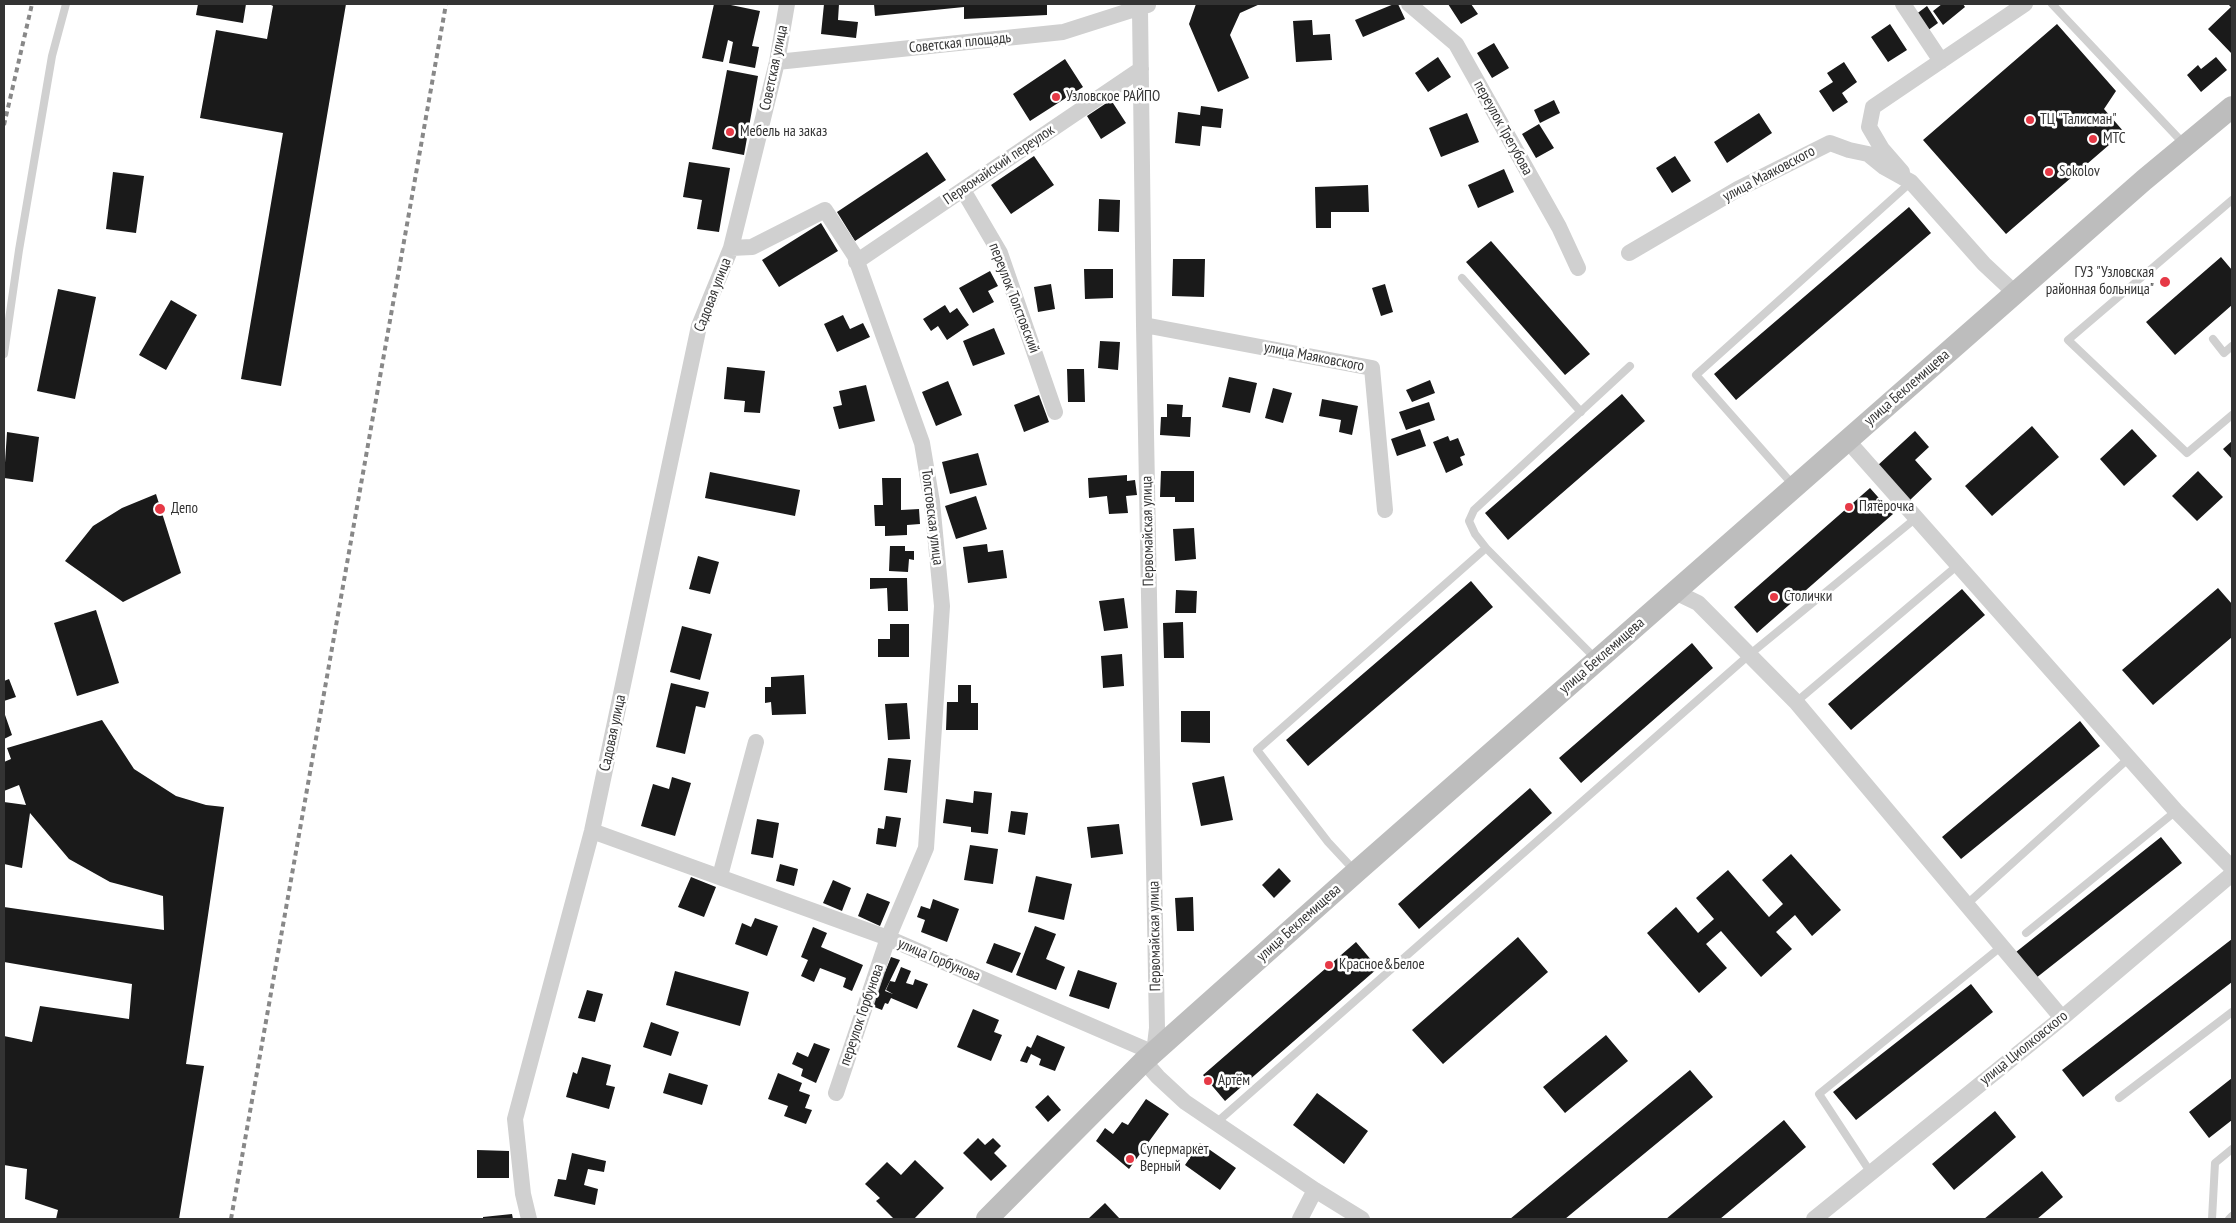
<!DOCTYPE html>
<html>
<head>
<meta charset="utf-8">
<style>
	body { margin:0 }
	#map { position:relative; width:2236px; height:1223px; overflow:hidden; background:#fff; font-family:"PT Sans Narrow",sans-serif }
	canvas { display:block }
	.frame { position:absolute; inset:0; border:5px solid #333; pointer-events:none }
</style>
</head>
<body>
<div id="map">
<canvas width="2236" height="1223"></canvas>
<div class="frame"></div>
</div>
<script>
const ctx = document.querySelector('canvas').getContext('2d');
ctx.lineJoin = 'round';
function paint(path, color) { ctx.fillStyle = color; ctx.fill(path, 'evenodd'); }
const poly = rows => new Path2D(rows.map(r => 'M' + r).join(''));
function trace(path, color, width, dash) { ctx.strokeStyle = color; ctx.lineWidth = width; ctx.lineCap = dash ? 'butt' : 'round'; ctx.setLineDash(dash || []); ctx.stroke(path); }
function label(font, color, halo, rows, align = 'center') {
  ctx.font = font + ' "PT Sans Narrow",sans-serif'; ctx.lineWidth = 5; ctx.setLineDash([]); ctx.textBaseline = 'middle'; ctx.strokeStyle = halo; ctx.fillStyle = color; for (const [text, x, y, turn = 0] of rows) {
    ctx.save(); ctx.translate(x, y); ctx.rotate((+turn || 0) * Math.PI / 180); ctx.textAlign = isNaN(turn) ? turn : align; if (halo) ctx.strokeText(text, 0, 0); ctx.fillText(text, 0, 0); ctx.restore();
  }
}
paint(poly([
	[198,4,246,4,243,23,196,15],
	[269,4,346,4,281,386,241,379,283,133,200,118,216,30,267,39,273,6],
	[714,4,726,4,760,11,752,46,759,47,755,68,729,63,733,42,728,40,723,62,702,58],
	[824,4,839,4,838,20,858,22,856,38,821,34],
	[874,4,1047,4,1047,15,964,19,964,7,875,16],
	[1196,4,1260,4,1240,13,1230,35,1249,78,1218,92,1189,24],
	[1394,4,1398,4,1405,19,1363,37,1355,20],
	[1448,4,1471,4,1478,14,1461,24],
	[1942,4,1963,4,1965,7,1943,25,1933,11],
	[2228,4,2232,4,2232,54,2208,29,2231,7],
	[1927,6,1938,23,1927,31,1915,15],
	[1312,20,1313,35,1330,34,1332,60,1296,62,1293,21],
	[1890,24,1907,50,1888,62,1871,37],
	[2057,24,2116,91,2104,109,2124,132,2006,234,1923,140],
	[1494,43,1509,68,1492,78,1477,53],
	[1438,57,1451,77,1428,92,1415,73],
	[2216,57,2227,70,2201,92,2187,75,2198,65,2201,69],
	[1065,59,1083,87,1030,121,1013,94],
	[1844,62,1857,82,1842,93,1848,102,1833,112,1819,91,1833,82,1827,73],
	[727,70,758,76,744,155,712,149],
	[1111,100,1126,123,1101,139,1087,116],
	[1554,100,1560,113,1540,123,1534,110],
	[1201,106,1223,109,1221,128,1202,126,1200,146,1175,143,1178,112,1200,115],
	[1467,113,1479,142,1441,157,1429,128],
	[1759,113,1772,133,1727,163,1714,142],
	[1539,124,1554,148,1536,158,1522,134],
	[927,152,946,180,855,241,837,212],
	[1034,156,1054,185,1011,214,991,185],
	[1675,156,1691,181,1672,193,1656,168],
	[689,162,730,168,719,232,697,229,702,200,683,197],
	[1504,169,1514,192,1478,208,1468,185],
	[113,172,144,176,136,233,106,229],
	[1368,185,1369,212,1331,212,1331,228,1316,228,1315,187],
	[1099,199,1120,200,1119,232,1098,231],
	[1909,207,1931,233,1736,400,1714,374],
	[821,223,838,251,779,287,762,260],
	[1491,241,1590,354,1565,375,1466,262],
	[2221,257,2232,270,2232,305,2175,355,2146,322],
	[1173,259,1205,259,1204,297,1172,296],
	[1084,269,1113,269,1113,298,1085,299],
	[990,271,998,286,988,291,994,302,973,313,959,288],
	[1051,284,1055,309,1038,312,1034,287],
	[1385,284,1393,312,1381,316,1372,288],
	[58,289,96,297,75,399,37,391],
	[171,300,197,315,166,370,139,355],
	[945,305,950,313,957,308,969,325,947,340,938,326,931,331,923,319],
	[843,315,850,329,863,323,870,337,837,352,824,324],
	[994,328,1005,354,973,366,963,341],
	[1100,341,1120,342,1118,370,1098,368],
	[727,367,765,371,760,413,744,412,745,401,724,399],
	[1067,369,1084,369,1085,402,1068,402],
	[1229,377,1257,383,1250,413,1222,407],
	[1430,380,1435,393,1412,402,1406,390],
	[948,381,962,415,936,426,922,392],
	[866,385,875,421,839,429,833,407,842,405,839,391],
	[1273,388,1292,393,1283,423,1265,418],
	[1622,394,1645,421,1508,540,1485,513],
	[1039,395,1049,422,1024,432,1014,405],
	[1322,399,1358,406,1352,435,1339,432,1341,420,1319,416],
	[1429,402,1435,420,1406,430,1399,412],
	[1167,404,1183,405,1182,417,1191,417,1190,437,1160,435,1161,417,1167,417],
	[2032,426,2059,457,1992,516,1965,486],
	[1420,429,1426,446,1397,456,1391,439],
	[2132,429,2157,456,2124,486,2100,459],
	[1915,431,1929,447,1915,460,1932,479,1909,501,1877,466],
	[7,432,39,437,33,482,4,478],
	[1448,436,1450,441,1458,438,1465,455,1460,457,1463,465,1446,473,1433,442],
	[2232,441,2232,459,2223,449],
	[978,453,987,485,950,494,942,462],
	[1161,471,1194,471,1194,502,1175,502,1175,497,1160,497],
	[2198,471,2223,497,2197,521,2172,496],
	[710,472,800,490,795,516,705,498],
	[1127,475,1127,481,1135,480,1137,495,1126,496,1128,513,1109,514,1107,496,1089,498,1088,478],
	[882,478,901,478,901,510,919,509,920,524,907,525,907,535,885,536,885,526,875,526,874,505,883,505],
	[1870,488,1893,514,1757,633,1734,607],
	[156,494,181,573,123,602,65,561,93,526,122,508],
	[976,496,987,529,956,539,945,506],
	[1194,528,1196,559,1175,561,1173,529],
	[987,544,988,552,1003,550,1007,578,968,583,963,547],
	[890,546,905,546,905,551,914,551,914,560,909,559,908,572,889,571],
	[698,556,719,562,710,594,689,589],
	[870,578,907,578,908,611,888,611,887,588,870,589],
	[1471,581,1493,607,1308,766,1286,740],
	[2218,588,2232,604,2232,637,2153,705,2122,670],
	[1962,589,1985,615,1851,730,1828,704],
	[1176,590,1197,591,1196,613,1175,613],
	[1124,598,1128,628,1104,631,1099,601],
	[96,610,119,683,77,696,54,623],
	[1183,622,1184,658,1164,658,1163,623],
	[890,624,909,624,909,657,878,657,878,639,890,639],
	[682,626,712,634,700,680,670,672],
	[1692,643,1713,668,1581,783,1559,758],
	[1122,654,1124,686,1103,688,1101,656],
	[804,675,806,714,772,715,771,702,765,703,765,687,771,687,771,677],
	[9,679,16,697,4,701,4,681],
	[671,683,709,692,705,708,696,706,685,754,656,747],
	[958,685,971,685,971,703,978,703,978,730,946,730,947,702,958,702],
	[907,703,910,739,888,740,885,704],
	[1181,711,1210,711,1210,743,1181,742],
	[4,712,12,735,4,739],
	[102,720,134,769,176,796,206,805,224,807,186,1064,204,1066,179,1219,56,1219,58,1210,25,1199,27,1169,4,1165,4,1036,32,1042,40,1006,129,1019,132,984,4,962,4,907,164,930,163,896,110,882,69,859,30,813,22,868,4,864,4,802,26,805,19,785,4,791,4,762,11,759,7,748],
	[2080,721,2100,746,1961,859,1942,837],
	[888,758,911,760,907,793,884,790],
	[1224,776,1233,820,1201,826,1192,783],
	[672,777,691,783,675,836,641,826,653,784,669,789],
	[1530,788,1552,813,1419,929,1398,904],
	[974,791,992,793,988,834,971,832,971,827,943,823,946,799,973,803],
	[1011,811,1028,813,1025,835,1008,832],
	[886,816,901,818,896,847,876,844,878,828,884,829],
	[757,819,779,823,773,858,751,854],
	[1119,824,1123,854,1091,858,1087,827],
	[2161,837,2182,863,2036,978,2016,952],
	[970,845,998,849,993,884,964,880],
	[1791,854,1841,910,1812,936,1795,915,1776,932,1792,949,1761,977,1721,931,1706,944,1727,968,1699,993,1647,933,1676,907,1698,933,1714,919,1696,898,1728,870,1769,917,1783,904,1762,880],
	[780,864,798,869,794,886,776,881],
	[1279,868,1291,881,1274,898,1262,885],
	[1036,876,1072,884,1064,920,1028,912],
	[691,877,716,887,704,917,678,907],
	[833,880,851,888,842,911,823,903],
	[867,893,890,902,880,926,858,916],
	[1193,897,1194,931,1177,931,1175,898],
	[933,899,959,909,947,942,921,932,925,920,917,917,921,906,930,909],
	[755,918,778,926,767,956,735,944,742,923,751,927],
	[1035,926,1056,934,1046,959,1065,967,1056,990,1016,975],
	[813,927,827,933,821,947,863,965,852,991,843,987,846,978,820,968,814,982,801,976,808,960,801,957],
	[1518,937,1548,972,1443,1064,1412,1030],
	[2232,939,2232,982,2083,1097,2062,1070],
	[1356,942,1378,968,1225,1101,1203,1075],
	[994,943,1021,953,1012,973,986,963],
	[891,957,900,960,885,991,893,994,886,990,890,981,895,982,901,967,911,971,906,983,913,985,915,979,928,984,917,1009,891,998,888,1004,885,1003,882,1010,867,1004,881,970,885,972],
	[1078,970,1117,983,1109,1009,1069,996],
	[675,971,749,992,740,1026,666,1005],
	[1971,984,1993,1012,1856,1120,1833,1092],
	[587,990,603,994,595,1022,578,1018],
	[973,1009,999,1020,994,1032,1002,1035,991,1061,957,1047],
	[651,1022,679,1032,671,1056,643,1047],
	[1037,1035,1065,1047,1055,1071,1039,1065,1041,1059,1031,1054,1027,1063,1020,1061,1027,1046,1031,1048],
	[1606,1035,1628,1061,1565,1113,1543,1087],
	[814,1043,830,1049,816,1083,801,1076,803,1069,792,1064,797,1052,808,1057],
	[582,1057,611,1065,606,1085,615,1087,609,1109,566,1097,573,1072,577,1074],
	[1690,1070,1713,1097,1565,1219,1510,1219],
	[669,1073,708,1085,702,1105,663,1093],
	[778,1073,802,1083,799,1091,810,1095,805,1108,812,1110,806,1124,784,1116,788,1106,768,1099],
	[2232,1078,2232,1120,2209,1138,2189,1112],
	[1317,1093,1368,1131,1344,1164,1293,1125],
	[1048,1095,1061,1110,1048,1122,1035,1107],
	[1146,1099,1169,1114,1129,1169,1096,1141,1105,1128,1113,1134,1122,1122,1128,1125],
	[1995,1111,2016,1137,1954,1190,1932,1164],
	[1784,1120,1806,1147,1720,1219,1666,1219],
	[978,1138,985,1145,993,1138,1001,1146,994,1153,1007,1166,991,1181,963,1153],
	[1200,1143,1236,1168,1220,1190,1185,1165],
	[477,1150,509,1151,509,1178,477,1178],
	[572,1153,606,1161,604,1172,588,1169,584,1185,598,1189,595,1205,554,1196,558,1179,566,1180],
	[915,1160,944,1188,914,1219,894,1219,876,1201,880,1198,865,1184,887,1162,901,1175],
	[2042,1171,2063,1197,2037,1219,1984,1219],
	[1105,1203,1120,1219,1088,1219],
	[512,1214,513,1219,483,1219,483,1217]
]), '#1a1a1a');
trace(poly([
	[2052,4,2184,144],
	[2232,200,2068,340,2187,453,2232,415],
	[1462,278,1581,412],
	[2213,339,2224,353,2232,346],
	[4,354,19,250,52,56,66,4],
	[1794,486,1696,375,1911,182],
	[1596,659,1486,548,1475,534,1469,521,1474,510,1630,366],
	[1796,702,1958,565],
	[1354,870,1328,842,1257,750,1486,548],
	[1967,904,2129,758],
	[2026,933,2176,811],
	[2119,1098,2232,1012],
	[1216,1123,1749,655,1916,518],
	[1871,1173,1819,1094,2002,946],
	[2212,1219,2215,1163,2232,1149],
	[2229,1219,2232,1216]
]), '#d0d0d0', 8);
trace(poly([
	[1409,4,1456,44,1559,227,1578,268],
	[1903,4,1941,61],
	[777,62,1063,32,1148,5],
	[1902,172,1882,149,1869,127,1873,107,2025,4],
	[963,190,1000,253,1055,412],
	[731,248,752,247,825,210,855,256,922,443,932,502,942,606,926,848,888,938,836,1093],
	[1629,253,1738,189,1830,143,1849,150,1868,154,1884,167,1911,182,1984,264,2015,293],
	[856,262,1141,69],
	[1144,325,1372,368,1385,510],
	[1847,440,2176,811,2232,868],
	[1675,592,1698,603,1796,702,2062,1018],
	[592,831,888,938,1154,1053,1157,1028,1144,325,1140,9,1142,4],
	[720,876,756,742],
	[1144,1061,1158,1077,1185,1102,1315,1190,1362,1219],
	[529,1219,523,1194,515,1119,592,831,699,326,731,248,777,62,787,4],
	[1300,1219,1315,1190],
	[1814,1219,2062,1018,2232,874]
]), '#d0d0d0', 16);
trace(poly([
	[987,1219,1144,1061,1356,872,2144,180,2232,107]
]), '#bdbdbd', 22);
trace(poly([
	[4,125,32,4],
	[231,1219,446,4]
]), '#888', 4, [5, 4]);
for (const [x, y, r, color] of [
	[1056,97,5,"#e63946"],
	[2030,120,5,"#e63946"],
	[730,132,5,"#e63946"],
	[2093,139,5,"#e63946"],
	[2049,172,5,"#e63946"],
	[2165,282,6,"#e63946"],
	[1849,507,5,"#e63946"],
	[160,509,6,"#e63946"],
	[1774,597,5,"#e63946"],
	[1329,965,5,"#e63946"],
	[1208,1081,5,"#e63946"],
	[1130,1159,5,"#e63946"]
]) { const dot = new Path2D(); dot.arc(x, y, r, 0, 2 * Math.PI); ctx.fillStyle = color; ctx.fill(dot); trace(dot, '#fff', 2); }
label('15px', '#333', '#fff', [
	["Советская площадь",960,43,-6],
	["Советская улица",774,68,-78],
	["переулок Трегубова",1503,128,61],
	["Первомайский переулок",999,165,-34],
	["улица Маяковского",1769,174,-28],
	["Садовая улица",713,295,-69],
	["переулок Толстовский",1014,298,69],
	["улица Маяковского",1314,357,11],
	["улица Беклемищева",1907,388,-41],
	["Толстовская улица",932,517,83],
	["Первомайская улица",1148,531,-91],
	["улица Беклемищева",1602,656,-41],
	["Садовая улица",613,733,-78],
	["улица Беклемищева",1299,923,-42],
	["Первомайская улица",1155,936,-91],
	["улица Горбунова",939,960,23],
	["переулок Горбунова",862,1015,-71],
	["улица Циолковского",2024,1048,-39]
]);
label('15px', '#333', '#fff', [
	["Узловское РАЙПО",1066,97],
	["ТЦ \"Талисман\"",2040,120],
	["Мебель на заказ",740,132],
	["МТС",2103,139],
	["Sokolov",2059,172],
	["ГУЗ \"Узловская",2154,273,"right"],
	["районная больница\"",2154,290,"right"],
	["Пятёрочка",1859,507],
	["Депо",171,509],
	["Столички",1784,597],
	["Красное&Белое",1339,965],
	["Артём",1218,1081],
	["Супермаркет",1140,1150],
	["Верный",1140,1167]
], 'left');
</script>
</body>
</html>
